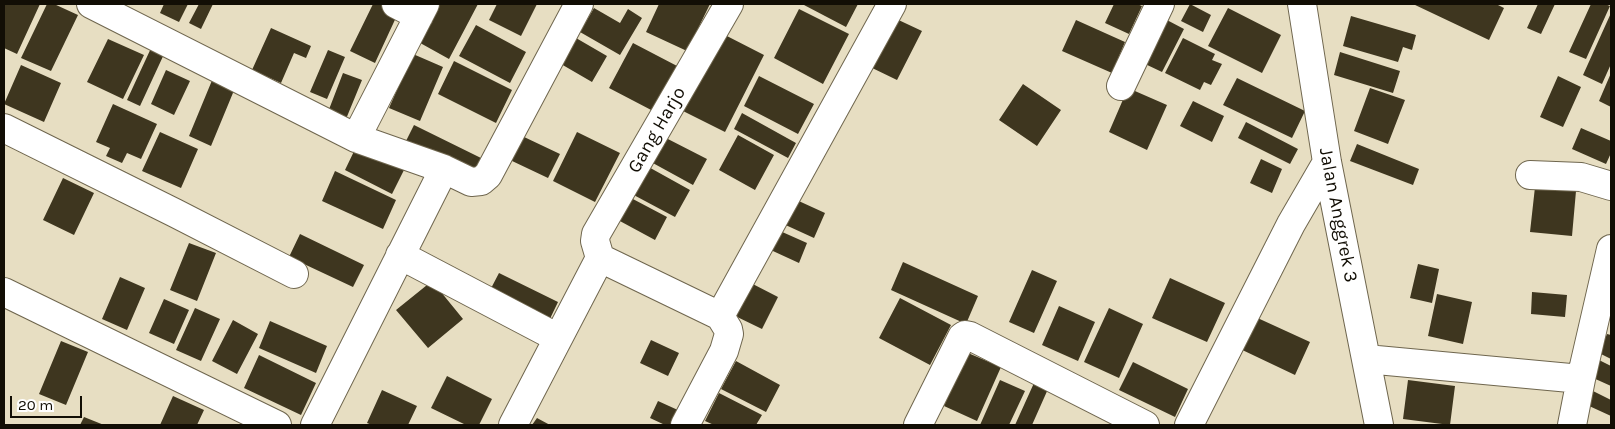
<!DOCTYPE html>
<html>
<head>
<meta charset="utf-8">
<style>
	body { margin:0 }
	#map { position:relative; width:1615px; height:429px; overflow:hidden; background:#e7dec2; font-family:Karla,sans-serif }
	canvas { display:block }
	.frame { position:absolute; inset:0; border:5px solid #120e05; pointer-events:none }
	.scale { position:absolute; left:10px; top:396px; width:72px; height:22px; box-sizing:border-box; border:2px solid #120e05; border-top:0; padding-left:6px; font-size:15px; line-height:18px; white-space:nowrap; color:#120e05; -webkit-text-stroke:4px #fff; paint-order:stroke }
</style>
</head>
<body>
<div id="map">
<canvas width="1615" height="429"></canvas>
<div class="frame"></div>
<div class="scale">20 m</div>
</div>
<script>
const ctx = document.querySelector('canvas').getContext('2d');
ctx.lineJoin = 'round';
function paint(path, color) { ctx.fillStyle = color; ctx.fill(path, 'evenodd'); }
const poly = rows => new Path2D(rows.map(r => 'M' + r).join(''));
function trace(path, color, width, dash) { ctx.strokeStyle = color; ctx.lineWidth = width; ctx.lineCap = dash ? 'butt' : 'round'; ctx.setLineDash(dash || []); ctx.stroke(path); }
function label(font, color, halo, rows, align = 'center') {
  ctx.font = font + ' Karla,sans-serif'; ctx.lineWidth = 5; ctx.setLineDash([]); ctx.textBaseline = 'middle'; ctx.strokeStyle = halo; ctx.fillStyle = color; for (const [text, x, y, turn = 0] of rows) {
    ctx.save(); ctx.translate(x, y); ctx.rotate((+turn || 0) * Math.PI / 180); ctx.textAlign = isNaN(turn) ? turn : align; if (halo) ctx.strokeText(text, 0, 0); ctx.fillText(text, 0, 0); ctx.restore();
  }
}
paint(poly([
	[4,4,40,4,17,54,4,48],
	[47,4,54,4,78,15,51,71,21,58],
	[164,4,188,4,179,22,160,13],
	[199,4,213,4,201,29,189,23],
	[373,4,383,4,399,11,375,63,350,51],
	[431,4,478,4,449,59,413,39],
	[497,4,537,4,521,36,489,20],
	[659,4,710,4,687,51,646,32],
	[805,4,858,4,846,27,804,5],
	[1114,4,1137,4,1142,6,1129,34,1105,23],
	[1190,4,1211,15,1203,32,1181,21],
	[1413,4,1496,4,1504,8,1489,40],
	[1538,4,1555,4,1541,34,1527,28],
	[1591,4,1605,4,1610,6,1586,59,1569,52],
	[594,8,620,23,628,9,642,18,620,55,580,32],
	[1228,8,1281,35,1262,73,1208,46],
	[799,9,849,34,823,84,774,58],
	[1611,13,1611,64,1602,84,1583,75],
	[890,16,922,31,897,80,866,65],
	[1351,16,1416,35,1412,50,1403,47,1398,62,1343,46],
	[1165,19,1184,29,1162,72,1143,63],
	[1076,20,1125,42,1112,73,1062,51],
	[476,25,526,52,510,83,459,56],
	[271,28,311,46,306,58,294,53,281,83,252,70],
	[723,34,764,55,725,132,683,111],
	[576,38,607,56,592,82,561,64],
	[1183,38,1215,54,1212,60,1222,64,1211,85,1204,82,1200,90,1165,73],
	[108,39,144,55,123,99,87,82],
	[633,43,679,67,655,112,609,88],
	[152,46,165,52,140,106,127,100],
	[328,50,345,57,327,99,310,92],
	[1340,52,1400,71,1393,93,1334,75],
	[413,54,443,67,420,121,389,108],
	[454,61,512,90,496,123,438,94],
	[21,65,61,83,44,122,4,104],
	[166,70,190,81,174,115,151,104],
	[343,73,362,80,346,119,328,112],
	[1611,73,1611,107,1599,101],
	[759,76,814,104,798,134,744,106],
	[1558,76,1581,87,1563,127,1540,117],
	[213,78,235,88,211,146,189,136],
	[1237,78,1305,111,1292,138,1223,105],
	[1023,84,1061,110,1037,146,999,120],
	[1128,88,1167,105,1147,150,1109,132],
	[1370,88,1405,100,1388,144,1354,131],
	[1193,101,1224,116,1212,142,1180,126],
	[113,104,157,124,141,159,127,153,122,163,106,156,110,148,96,142],
	[742,113,796,143,788,158,734,129],
	[1246,122,1298,149,1290,164,1238,138],
	[414,125,481,158,473,174,406,141],
	[1581,128,1611,141,1611,153,1606,164,1572,149],
	[160,132,198,149,181,188,142,171],
	[577,132,620,153,595,202,553,181],
	[738,135,774,155,755,190,719,170],
	[522,136,560,154,548,178,510,160],
	[664,137,707,159,693,185,651,162],
	[358,143,406,166,392,194,345,170],
	[1357,144,1419,169,1413,185,1350,161],
	[1261,159,1282,169,1272,193,1250,183],
	[645,165,690,190,675,217,630,193],
	[335,171,396,200,383,229,322,201],
	[63,178,94,193,74,235,43,220],
	[1535,187,1576,191,1572,236,1530,232],
	[790,197,825,213,814,238,779,222],
	[631,198,667,217,655,240,618,220],
	[771,227,807,243,799,263,762,246],
	[300,234,364,265,353,287,289,257],
	[189,243,216,253,197,301,170,290],
	[903,262,978,296,966,324,891,290],
	[1418,264,1439,269,1432,303,1410,298],
	[1032,270,1057,281,1034,333,1009,322],
	[499,273,558,302,547,325,487,296],
	[120,277,145,288,127,330,102,319],
	[1170,278,1225,303,1207,342,1152,318],
	[745,280,778,297,762,329,729,313],
	[432,281,463,319,428,348,396,310],
	[1532,292,1567,295,1565,317,1531,314],
	[1437,294,1472,302,1463,344,1428,336],
	[900,298,951,325,930,365,879,338],
	[164,299,189,310,174,344,149,333],
	[1059,306,1095,322,1078,361,1042,345],
	[195,308,220,319,201,361,176,350],
	[1109,308,1143,324,1119,378,1084,362],
	[1251,315,1310,342,1295,375,1236,347],
	[233,320,258,334,237,374,212,361],
	[270,321,327,346,316,373,259,348],
	[1607,334,1611,335,1611,359,1599,353],
	[651,340,679,353,668,376,640,363],
	[61,341,88,352,66,405,39,394],
	[968,353,1001,367,977,421,944,406],
	[259,355,316,383,301,415,244,388],
	[1599,360,1611,366,1611,386,1591,377],
	[736,361,780,385,766,412,721,389],
	[1133,362,1188,389,1175,417,1119,390],
	[447,376,492,399,479,425,466,425,431,408],
	[1000,380,1025,391,1009,425,980,425],
	[1408,380,1455,386,1450,425,1403,419],
	[1034,383,1048,389,1032,425,1015,425],
	[382,390,417,406,408,425,372,425,367,423],
	[1593,391,1611,400,1611,416,1587,405],
	[719,393,762,415,756,425,714,425,705,421],
	[173,396,204,410,197,425,160,425],
	[658,401,680,411,673,425,665,425,650,418],
	[84,417,104,425,80,425],
	[537,418,550,425,532,425]
]), '#3e361f');
const minor = poly([
	[91,4,356,138,444,169,471,182,481,181,488,175,579,4],
	[396,4,419,16],
	[1302,4,1327,162,1379,425],
	[1121,86,1160,4],
	[4,128,175,213,294,274],
	[356,138,425,4],
	[1530,175,1581,177,1611,186],
	[400,255,558,338],
	[600,258,595,241,596,234,729,4],
	[600,258,720,316,728,329,729,334,724,351,685,425],
	[4,292,277,425],
	[720,316,892,4],
	[1366,359,1581,379],
	[315,425,444,169],
	[513,425,600,258],
	[918,425,962,337,965,335,970,336,1145,425],
	[1189,425,1291,224,1327,162],
	[1572,425,1581,379,1611,249]
]);
trace(minor, '#6f664e', 30);
trace(minor, '#fff', 28);
label('19px', '#120e05', '#fff', [
	["Gang Harjo",657,130,-60],
	["Jalan Anggrek 3",1338,215,79]
]);
</script>
</body>
</html>
